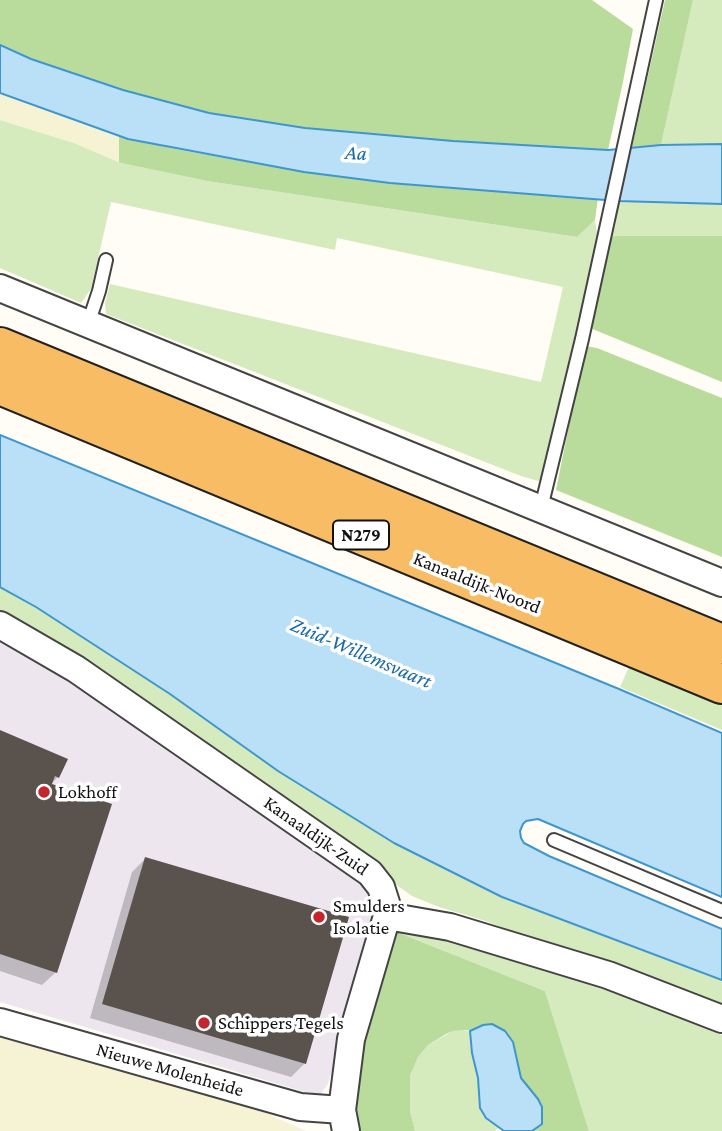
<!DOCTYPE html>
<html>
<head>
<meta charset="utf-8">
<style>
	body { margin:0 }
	canvas { display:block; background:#fffdf5 }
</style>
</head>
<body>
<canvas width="722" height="1131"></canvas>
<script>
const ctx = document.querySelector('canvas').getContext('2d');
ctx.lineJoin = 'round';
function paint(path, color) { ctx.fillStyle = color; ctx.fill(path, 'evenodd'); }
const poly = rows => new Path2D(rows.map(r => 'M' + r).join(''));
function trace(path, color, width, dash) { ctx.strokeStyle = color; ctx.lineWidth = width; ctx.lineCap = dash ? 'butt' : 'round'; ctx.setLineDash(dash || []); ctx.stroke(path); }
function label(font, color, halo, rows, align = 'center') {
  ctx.font = font + ' "Crimson Pro",serif'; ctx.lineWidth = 7; ctx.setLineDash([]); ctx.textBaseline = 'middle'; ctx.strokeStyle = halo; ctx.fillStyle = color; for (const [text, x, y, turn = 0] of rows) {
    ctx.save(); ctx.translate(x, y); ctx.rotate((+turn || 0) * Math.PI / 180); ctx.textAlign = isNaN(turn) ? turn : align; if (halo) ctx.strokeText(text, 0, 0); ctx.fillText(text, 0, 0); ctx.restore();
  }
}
paint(poly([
	[0,639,33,656,368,885,378,914,328,1084,319,1096,0,1002]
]), '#eee6ef');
paint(poly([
	[0,93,119,136,119,162,74,143,0,120],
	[0,1032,255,1108,306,1131,0,1131]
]), '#f6f3d4');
paint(poly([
	[693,0,722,0,722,144,661,145],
	[0,120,74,143,121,163,207,181,577,237,595,220,598,239,542,482,521,476,106,314,105,303,110,284,541,382,563,287,337,238,335,250,111,202,91,289,81,303,0,268],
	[618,201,722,204,722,236,609,237,615,227],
	[0,587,36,607,170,694,278,771,394,843,502,898,722,980,722,1014,486,921,439,907,412,896,264,790,0,616],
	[632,660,722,698,722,730,620,687],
	[394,931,429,931,557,969,722,1035,722,1131,589,1131,545,991],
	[453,1031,470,1031,472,1053,478,1078,478,1094,486,1118,499,1127,495,1131,415,1131,410,1111,410,1076,418,1057,428,1045]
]), '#d5ebbd');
paint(poly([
	[0,0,592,0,633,29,623,82,608,150,453,141,305,128,209,113,123,90,31,59,0,45],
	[665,0,693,0,661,145,632,147],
	[119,136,175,149,304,172,390,183,598,198,595,220,577,237,207,181,121,163,119,162],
	[618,236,722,236,722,382,590,328,609,237],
	[585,346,597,348,722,398,722,557,556,490],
	[394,931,545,991,589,1131,532,1131,542,1123,538,1099,521,1078,517,1056,514,1049,483,1025,475,1030,453,1031,446,1034,428,1045,418,1057,410,1076,410,1111,415,1131,355,1131,354,1113,358,1049]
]), '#b9dc9c');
const water = poly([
	[0,45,31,59,123,90,209,113,305,128,453,141,608,150,661,145,722,144,722,204,618,201,390,183,304,172,128,139,0,93,0,45],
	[0,435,619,689,722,733,722,897,538,819,526,821,523,824,520,831,521,838,524,843,549,856,722,929,722,980,502,897,394,843,278,771,170,694,36,607,0,587,0,435],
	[492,1024,505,1031,513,1042,521,1078,538,1099,542,1107,542,1124,532,1131,504,1131,486,1118,480,1108,478,1078,472,1053,470,1031,483,1025,492,1024]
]);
paint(water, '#b9e0f7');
trace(water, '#3f96cf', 2);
paint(poly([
	[0,732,65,760,58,777,50,785,56,972,42,985,0,971],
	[145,859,305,1063,291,1077,90,1018,132,872]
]), '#0003');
paint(poly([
	[0,730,68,759,59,778,55,776,52,784,112,804,57,973,0,954],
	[145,857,349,917,306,1064,102,1004]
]), '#5a524d');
const service = poly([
	[88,324,99,291,106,260],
	[541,508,582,339,656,0],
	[554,840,722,911]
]);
const minor = poly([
	[0,288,722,583],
	[0,625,76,669,370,873,381,887,387,906,387,916,351,1039,342,1110,346,1131],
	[387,916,450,927,608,975,722,1019],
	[0,1022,300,1107,342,1110]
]);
const trunk = poly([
	[0,347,722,644],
	[0,385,722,684]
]);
trace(service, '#444', 16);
trace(minor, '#444', 30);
trace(trunk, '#222', 42);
trace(service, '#fff', 12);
trace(minor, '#fff', 26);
trace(trunk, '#f7bc64', 38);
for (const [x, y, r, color] of [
	[44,792,7,"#c4262e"],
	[319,917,7,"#c4262e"],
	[204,1023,7,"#c4262e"]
]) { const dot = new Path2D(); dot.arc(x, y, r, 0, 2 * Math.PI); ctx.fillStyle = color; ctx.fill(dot); trace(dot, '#fff', 2.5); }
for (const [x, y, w] of [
	[361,535,56]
]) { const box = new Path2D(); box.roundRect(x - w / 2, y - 14.5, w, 29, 5); ctx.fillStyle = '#fff'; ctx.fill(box); trace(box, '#111', 2); }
label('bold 18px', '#111', null, [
	["N279",361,535]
]);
label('19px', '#111', '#fff', [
	["Kanaaldijk-Noord",477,583,22],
	["Kanaaldijk-Zuid",316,836,35],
	["Nieuwe Molenheide",170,1070,16]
]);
label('19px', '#111', '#fff', [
	["Lokhoff",58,792],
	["Smulders",333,906],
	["Isolatie",333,928],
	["Schippers Tegels",218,1023]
], 'left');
label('italic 21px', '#1768a6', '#fff', [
	["Aa",356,153,4],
	["Zuid-Willemsvaart",361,653,23]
]);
</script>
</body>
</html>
